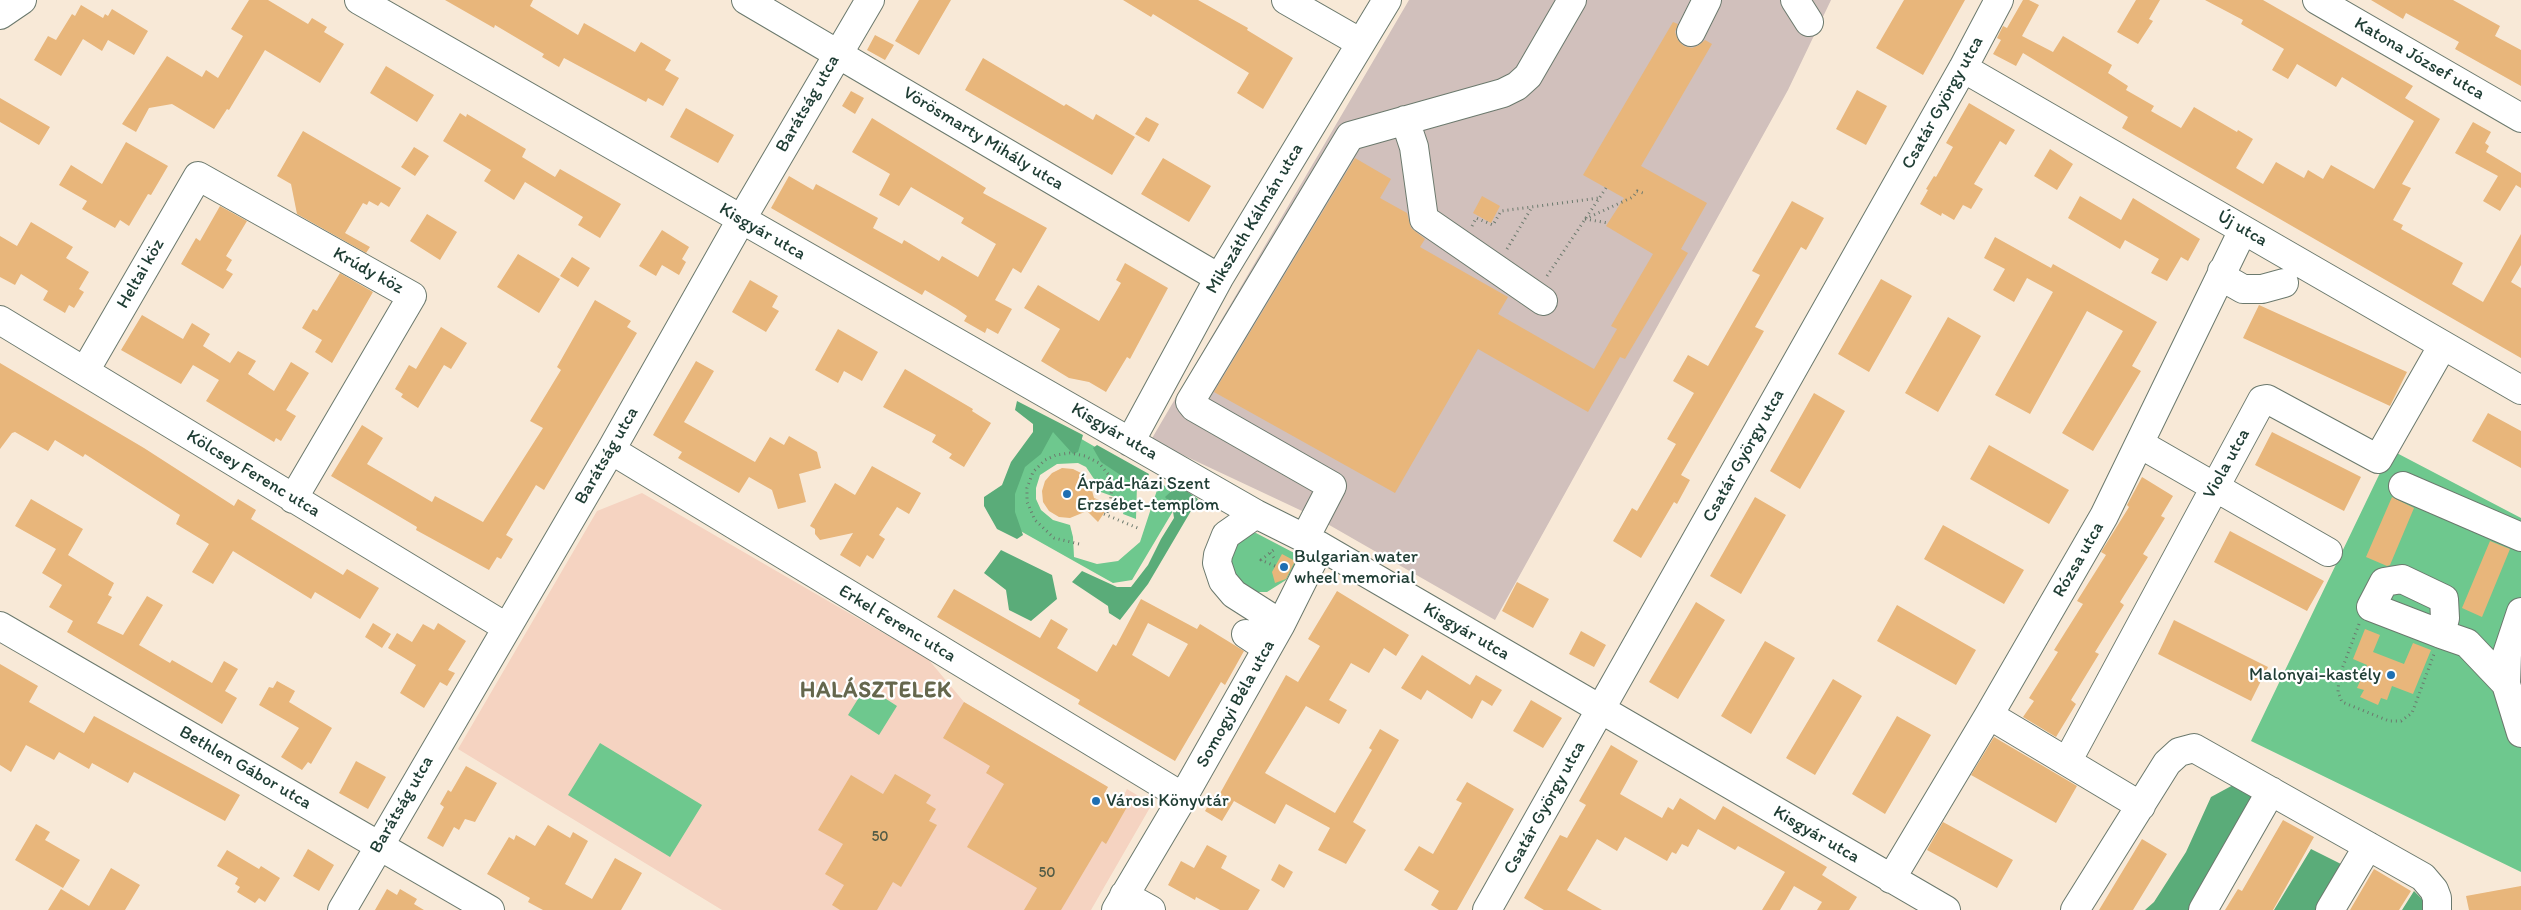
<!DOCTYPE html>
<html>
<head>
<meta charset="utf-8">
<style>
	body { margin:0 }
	canvas { display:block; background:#f8e9d7 }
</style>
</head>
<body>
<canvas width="2521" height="910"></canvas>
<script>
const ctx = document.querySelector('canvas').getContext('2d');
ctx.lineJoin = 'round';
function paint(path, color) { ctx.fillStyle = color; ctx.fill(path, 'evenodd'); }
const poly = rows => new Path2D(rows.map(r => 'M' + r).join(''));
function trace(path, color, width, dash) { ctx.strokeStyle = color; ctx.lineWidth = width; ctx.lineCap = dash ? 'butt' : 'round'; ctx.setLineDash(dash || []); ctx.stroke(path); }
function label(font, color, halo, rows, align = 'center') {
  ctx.font = font + ' Itim,sans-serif'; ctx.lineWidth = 4.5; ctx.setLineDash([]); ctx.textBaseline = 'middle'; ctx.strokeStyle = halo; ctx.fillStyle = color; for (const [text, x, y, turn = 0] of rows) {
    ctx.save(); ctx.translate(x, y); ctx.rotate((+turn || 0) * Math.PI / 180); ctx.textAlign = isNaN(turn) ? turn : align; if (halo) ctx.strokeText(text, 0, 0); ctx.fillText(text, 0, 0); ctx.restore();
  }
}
paint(poly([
	[642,493,928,659,964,702,1108,787,1104,794,1120,803,1127,789,1152,804,1091,910,722,910,458,749,597,511]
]), '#f5d3c1');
paint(poly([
	[1409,0,1831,0,1788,90,1495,620,1317,518,1151,440]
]), '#d1c0bc');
paint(poly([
	[1050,421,1144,475,1137,484,1136,519,1123,514,1126,501,1098,491,1094,479,1086,467,1078,463,1057,464,1040,475,1036,488,1036,499,1041,510,1053,520,1070,525,1073,537,1074,557,1097,564,1118,561,1140,542,1160,481,1179,501,1132,580,1113,583,992,515],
	[2391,450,2521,518,2521,872,2251,741],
	[1256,533,1300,556,1286,580,1267,592,1252,592,1241,586,1230,565,1231,552,1243,534],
	[866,686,897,706,879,735,848,715],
	[600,743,702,805,670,857,568,795]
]), '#6ec88e');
paint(poly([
	[1017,401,1083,435,1078,452,1073,454,1053,432,1041,454,1025,467,1015,494,1015,512,1023,535,1017,539,997,529,984,506,984,497,1002,485,1011,462,1033,432,1033,424,1015,410],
	[1097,445,1149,474,1144,486,1128,480,1101,462,1093,448],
	[1178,485,1198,499,1148,584,1120,620,1109,613,1108,606,1072,582,1082,571,1117,587,1131,587,1148,565,1161,539,1174,518,1172,505,1165,497],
	[1001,550,1052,575,1057,599,1031,621,1009,610,1006,590,984,573],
	[2235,784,2250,787,2255,804,2196,910,2145,910,2154,902,2186,852,2211,797],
	[2311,849,2347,867,2322,910,2274,910],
	[2414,891,2433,910,2402,910]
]), '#5aac79');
paint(poly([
	[249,0,268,0,308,24,312,18,327,27,324,32,344,44,320,83,265,50,229,110,227,109,214,129,172,104,149,108,136,132,122,124,167,56,202,77,206,70,218,78,243,36,231,29],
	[445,0,533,0,530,6,578,35,584,23,635,52,641,42,671,60,665,70,679,78,663,106,648,98,646,102,564,58,559,67,542,57,544,54,522,41,495,25,494,28],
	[919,0,951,0,919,55,895,41],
	[1123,0,1198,0,1248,28,1247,30,1293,58,1263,109,1237,93,1249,73,1153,14,1151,17],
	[1904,0,1965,0,1923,75,1876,48],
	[2023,0,2029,0,2039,5,2022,36,2053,52,2063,36,2112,65,2108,73,2128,86,2126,90,2154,106,2151,111,2181,128,2194,107,2237,132,2238,130,2253,139,2236,168,2263,184,2276,162,2304,178,2308,170,2323,179,2331,165,2374,189,2414,121,2342,77,2336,87,2297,64,2288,79,2272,70,2284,49,2241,24,2243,20,2205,0,2263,0,2413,86,2405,98,2440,119,2402,184,2411,188,2393,220,2403,225,2401,229,2463,263,2452,284,2483,302,2521,234,2521,265,2511,282,2521,288,2521,358,2122,128,2128,117,2023,53,2016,66,1993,54,2001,40,1997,38,2003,26,2007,28],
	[2136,0,2160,0,2149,19,2153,21,2138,44,2117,32],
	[2371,0,2453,0,2500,26,2495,36,2521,50,2521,86,2455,49,2459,42,2406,13,2403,19],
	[81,5,103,18,105,14,108,16,112,9,148,31,134,55,108,40,102,51,83,39,61,76,34,60,48,36,56,40,72,14,75,16],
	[1673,22,1678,24,1675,32,1678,40,1684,46,1692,48,1699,45,1705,40,1712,44,1641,166,1707,203,1681,249,1688,253,1625,359,1620,357,1588,412,1478,349,1395,493,1214,392,1355,158,1391,179,1380,198,1407,213,1411,228,1425,239,1420,247,1508,297,1498,314,1594,369,1617,329,1611,326,1653,254,1606,226,1624,198,1583,175],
	[875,35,894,45,885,60,867,50],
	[983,58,1064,106,1066,104,1093,120,1096,114,1135,137,1112,175,965,90],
	[386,66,434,95,417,122,370,93],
	[1857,90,1887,106,1866,145,1836,129],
	[851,91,864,98,855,114,842,106],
	[0,98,50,127,39,145,0,122],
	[1969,103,2015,130,2006,145,2000,141,1974,184,1983,189,1971,209,1963,205,1954,220,1942,213,1941,216,1920,204,1928,190,1926,189,1934,176,1936,177,1953,147,1946,143],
	[686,108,734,135,718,163,670,137],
	[460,113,466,117,467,114,526,149,522,157,555,177,560,169,621,204,600,238,578,225,583,217,525,182,514,200,484,181,491,170,443,141],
	[1146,117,1159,124,1149,142,1135,134],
	[872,118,986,188,983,193,1047,228,1021,273,1013,268,995,300,1012,309,998,334,987,328,985,333,964,321,967,316,957,309,925,290,922,295,771,208,789,176,813,190,816,184,878,218,873,228,902,244,904,240,939,261,942,256,978,277,996,244,961,223,964,218,911,187,899,206,879,195,890,174,852,152],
	[2473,122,2491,132,2485,143,2489,146,2486,152,2521,173,2521,188,2516,185,2500,211,2483,201,2498,176,2455,153],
	[303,131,401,188,389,207,381,202,378,206,369,201,367,205,363,203,345,233,370,247,366,253,297,214,291,184,277,176],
	[126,142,168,166,151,195,148,194,129,226,120,220,115,228,82,209,87,201,59,185,71,165,102,184],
	[414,147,429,156,415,176,401,167],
	[2050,149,2073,164,2057,190,2034,176],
	[1163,158,1211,186,1189,222,1141,194],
	[1482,196,1500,206,1491,223,1473,213],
	[2080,196,2121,220,2133,198,2200,239,2188,261,2181,257,2167,281,2151,273,2159,259,2125,240,2120,249,2068,218],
	[1792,201,1824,218,1806,250,1801,247,1755,327,1764,331,1681,475,1690,480,1677,504,1674,502,1641,558,1613,541,1632,508,1637,511,1676,444,1667,439,1694,393,1673,381,1688,355,1708,366,1760,275,1752,271],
	[220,206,247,221,226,256,232,260,226,270,233,274,223,289,181,264,196,238,200,241],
	[427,214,457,232,440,260,410,241],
	[31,222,73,247,66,258,89,272,79,289,84,292,74,308,69,305,65,313,43,300,48,291,21,274,15,285,0,277,0,236,17,246],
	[662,230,689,247,682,259,686,262,679,275,662,265,656,276,639,266],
	[1995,237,2051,268,2053,264,2157,322,2132,366,2141,371,2093,451,2062,433,2123,331,2087,311,2030,414,1995,395,2053,292,2027,278,2014,302,1993,290,2005,269,1984,258],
	[518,254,560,279,539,313,497,287],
	[572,257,590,268,578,287,560,276],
	[1125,263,1168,288,1130,359,1127,357,1106,392,1089,382,1069,378,1041,361,1060,329,1024,308,1038,285,1099,321,1121,283,1116,280],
	[340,273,373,292,332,363,315,352,322,340,302,328,313,309,317,311],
	[1881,279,1912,296,1869,372,1838,354],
	[750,280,778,296,772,307,779,311,766,332,732,312],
	[595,300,631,321,627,327,637,333,544,490,536,485,506,535,513,539,501,559,497,557,489,570,416,530,417,527,331,476,362,425,383,438,367,464,432,502,435,496,483,522,543,428,530,421,561,370,557,367],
	[2259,305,2407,372,2390,406,2243,338],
	[142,315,183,339,192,323,210,334,203,346,230,363,238,351,256,361,248,374,274,391,291,362,309,373,286,410,296,416,281,441,276,438,274,442,206,401,219,380,193,365,181,384,121,350],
	[1948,317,1981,336,1938,412,1905,393],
	[441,327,467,343,451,369,444,365,418,408,401,397,403,394,395,389,409,365,416,369],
	[838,329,878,352,862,381,844,371,838,383,815,370],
	[696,361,714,371,684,422,755,462,770,437,784,445,789,436,817,452,821,468,799,474,806,502,778,509,772,490,749,477,739,493,678,458,682,452,653,435],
	[0,363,144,448,234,506,238,499,256,510,251,519,343,575,347,569,379,588,360,619,315,592,311,599,233,551,213,584,192,572,209,544,176,524,180,515,85,454,83,457,55,440,48,451,15,432,12,433,0,449],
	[905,369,973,409,972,411,991,423,964,467,949,458,952,454,932,442,936,435,883,407],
	[1814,393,1845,411,1800,489,1770,471],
	[2488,413,2521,431,2521,468,2472,441],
	[2272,432,2361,477,2344,511,2255,465],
	[1989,445,2069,490,2049,524,1970,479],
	[872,466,921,493,909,514,897,507,879,535,885,539,873,559,867,555,860,567,840,555,853,533,820,540,815,534,815,529,810,526,835,483,855,495],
	[1062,468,1073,469,1083,474,1090,483,1094,498,1110,504,1098,522,1087,511,1070,518,1059,517,1049,511,1043,502,1042,491,1045,481,1052,473],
	[2142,477,2173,496,2161,516,2165,518,2143,554,2148,557,2120,602,2124,605,2095,652,2099,654,2071,700,2076,704,2056,737,2023,717,2034,701,2029,698,2058,652,2054,650,2083,604,2077,601,2106,555,2101,552,2129,507,2127,505],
	[1755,497,1786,515,1741,594,1710,576],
	[2392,497,2414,508,2390,565,2387,566,2366,557],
	[31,499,83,529,68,555,114,583,108,595,112,597,97,623,123,635,147,596,163,605,139,645,170,663,172,660,212,683,224,661,238,669,225,691,237,698,222,724,67,632,73,621,49,607,62,585,42,573,56,549,15,526],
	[1943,525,2024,570,2004,604,1924,559],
	[2230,531,2324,581,2307,611,2214,562],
	[2490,541,2510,549,2482,617,2462,608],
	[1282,554,1295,561,1286,579,1275,583,1272,572],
	[1517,582,1549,599,1533,628,1502,611],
	[954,589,1040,638,1051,619,1068,629,1057,648,1097,672,1113,644,1116,646,1141,599,1197,629,1200,624,1244,651,1225,685,1221,682,1175,761,1078,704,1080,700,937,617],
	[1148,623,1188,644,1169,677,1132,655],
	[1337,591,1409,635,1396,656,1384,648,1369,673,1351,663,1329,700,1347,710,1339,724,1306,706,1265,773,1335,813,1372,750,1369,748,1380,729,1399,740,1353,822,1366,830,1346,864,1318,850,1330,828,1286,804,1275,824,1234,801,1222,821,1205,811,1214,795,1218,797,1286,675,1298,682,1320,646,1308,639],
	[1696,602,1725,620,1678,699,1649,682],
	[1897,605,1976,650,1956,685,1877,641],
	[2174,620,2268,667,2251,701,2158,654],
	[373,623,391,634,382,648,365,637],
	[438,623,466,641,448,670,455,673,447,686,440,682,424,708,400,693,416,665,388,648,397,633,412,642,423,624,434,630],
	[2365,629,2380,635,2373,652,2404,664,2413,643,2431,650,2413,694,2392,686,2387,700,2381,698,2378,705,2360,697,2364,690,2357,688,2367,665,2353,659],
	[1581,631,1606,645,1594,667,1569,654],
	[1765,641,1795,658,1751,734,1721,716],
	[1422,655,1470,685,1476,675,1502,690,1492,706,1482,700,1472,719,1427,690,1421,700,1401,688],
	[0,664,38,686,29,702,84,733,94,716,240,795,225,821,134,772,128,783,92,763,89,769,59,752,54,760,26,745,11,772,0,765],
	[1833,679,1862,696,1815,775,1786,758],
	[277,681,295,691,289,702,332,728,311,764,308,762,302,770,281,757,299,728,259,705,269,687,273,688],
	[1531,700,1562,718,1543,748,1513,731],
	[964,702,1108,787,1104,794,1127,807,1106,844,1102,841,1061,910,1024,910,1037,888,967,847,1004,784,986,773,990,766,943,738],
	[1897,716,1931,735,1885,814,1852,794],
	[1994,737,2077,786,2056,823,1971,775],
	[1611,745,1638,761,1620,794,1662,818,1668,807,1673,810,1680,798,1715,820,1723,806,1827,867,1822,875,1857,897,1849,910,1817,910,1822,902,1794,886,1780,910,1762,910,1785,872,1738,846,1735,850,1698,829,1688,847,1682,844,1676,854,1672,852,1667,861,1625,837,1617,851,1597,839,1567,890,1602,910,1544,910,1524,898,1560,835,1567,838,1586,805,1579,801],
	[356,761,386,777,368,809,339,793],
	[466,766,497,783,475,822,465,819,459,830,454,827,443,847,427,838,444,807,440,804,448,790,451,792],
	[895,774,931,795,926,803,936,809,929,821,937,825,901,887,893,882,877,910,840,910,832,905,844,885,825,874,843,844,818,830,851,775,883,794],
	[1467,782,1514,809,1457,910,1439,910,1431,905,1439,891,1404,870,1419,846,1433,854,1462,803,1456,800],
	[2283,820,2314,837,2273,910,2225,910,2238,889,2242,891],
	[1943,822,2013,860,1997,888,1927,850],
	[36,824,50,832,45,840,80,860,63,888,15,860],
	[548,825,570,838,573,832,588,841,565,884,592,899,615,858,642,873,621,910,543,910,528,902,530,898,487,874,509,837,514,840,516,835,535,846],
	[2142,839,2167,854,2133,910,2099,910],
	[1207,845,1227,856,1221,868,1260,890,1248,910,1220,910,1196,897,1195,900,1168,885,1181,861,1194,868],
	[308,849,334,865,319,891,293,876],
	[227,850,259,869,261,866,280,878,265,902,259,898,255,903,237,892,240,887,235,884,238,878,217,866],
	[1279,864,1293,872,1284,888,1271,880],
	[111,868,140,885,125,910,48,910,61,889,89,906],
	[2374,869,2411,891,2399,910,2350,910],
	[2521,886,2521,910,2469,910,2466,896],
	[387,889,397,895,400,889,417,899,414,904,424,910,375,910]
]), '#e8b67b');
const minor = poly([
	[359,0,1256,514,1320,546,1946,910],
	[746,0,1219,278],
	[1286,0,1361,43],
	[1795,0,1809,22],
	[2317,0,2521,118],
	[0,15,22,0],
	[1691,32,1707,0],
	[1963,68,2521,390],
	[1405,120,1414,147,1424,219,1543,301],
	[2222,271,2229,281,2243,289,2262,289,2284,283],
	[0,320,506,627],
	[85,371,198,176,412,296,293,499],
	[1130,442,1219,278,1387,0],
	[2140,444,2328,552],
	[611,450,1183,797],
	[2403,486,2521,537],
	[1256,514,1226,535,1218,555,1217,563,1223,581,1234,594,1281,624],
	[1305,538,1332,486,1194,407,1190,402,1350,136,1503,93,1517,86,1528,76,1572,0],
	[2521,612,2507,654,2506,684,2521,733],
	[0,626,490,910],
	[1246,634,1267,648],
	[2441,634,2445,618,2444,599,2402,579,2384,582,2371,607,2441,634,2467,643,2506,684],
	[1989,715,2141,806],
	[2068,760,2262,400,2267,399,2378,459,2443,345],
	[1891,879,1989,715,2104,516,2243,230],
	[1124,895,1151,910],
	[342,910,611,450,741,220,870,0],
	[1116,910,1183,797,1281,624,1320,546],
	[1487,910,1963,68,1999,0],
	[2075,910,2167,763,2179,752,2194,748,2423,877,2434,890,2437,898,2437,910],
	[2203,910,2271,791],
	[2330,910,2368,846]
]);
trace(minor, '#6b796d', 30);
trace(poly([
	[1585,219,1633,197,1637,191,1643,193],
	[1585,219,1608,223],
	[1472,226,1476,218,1493,225,1501,211,1599,198],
	[1507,249,1532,207],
	[1547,276,1606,188],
	[1104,514,1140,529],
	[1079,544,1054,538,1035,520,1027,502,1027,488,1033,472,1045,460,1056,455,1070,453,1085,456,1099,463,1108,474,1112,487,1110,505,1106,515],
	[1270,553,1275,559],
	[1275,566,1261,560,1276,548],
	[2359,624,2339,677,2338,692,2342,702,2389,721,2401,721,2412,713,2434,654]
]), '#6b796d', 3, [1, 4]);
trace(minor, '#fff', 28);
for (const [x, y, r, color] of [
	[1067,494,5,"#1f6fb2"],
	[1284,567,5,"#1f6fb2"],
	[2391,675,5,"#1f6fb2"],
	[1096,801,5,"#1f6fb2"]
]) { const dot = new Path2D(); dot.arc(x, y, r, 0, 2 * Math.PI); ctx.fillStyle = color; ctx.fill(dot); trace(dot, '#fff', 2); }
label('15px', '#515b46', null, [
	["50",880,837],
	["50",1047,873]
]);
label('18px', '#1f3d34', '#fff', [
	["Katona József utca",2419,59,30],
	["Csatár György utca",1943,103,-61],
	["Barátság utca",808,104,-60],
	["Vörösmarty Mihály utca",983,139,31],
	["Mikszáth Kálmán utca",1255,219,-59],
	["Új utca",2242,229,30],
	["Kisgyár utca",762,232,30],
	["Krúdy köz",368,271,29],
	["Heltai köz",141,274,-60],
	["Kisgyár utca",1114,432,30],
	["Barátság utca",607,456,-60],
	["Csatár György utca",1744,456,-61],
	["Viola utca",2227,464,-61],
	["Kölcsey Ferenc utca",253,474,31],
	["Rózsa utca",2079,560,-60],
	["Erkel Ferenc utca",897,624,31],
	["Kisgyár utca",1466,632,30],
	["Somogyi Béla utca",1236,704,-61],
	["Bethlen Gábor utca",245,768,30],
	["Barátság utca",402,805,-60],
	["Csatár György utca",1545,808,-61],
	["Kisgyár utca",1816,835,30]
]);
label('18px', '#1f3d34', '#fff', [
	["Árpád-házi Szent",1077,484],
	["Erzsébet-templom",1077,505],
	["Bulgarian water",1294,557],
	["wheel memorial",1294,578],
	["Malonyai-kastély",2381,675,"right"],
	["Városi Könyvtár",1106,801]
], 'left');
ctx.letterSpacing = '1px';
label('bold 22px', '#65674d', '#fff', [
	["HALÁSZTELEK",876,691]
]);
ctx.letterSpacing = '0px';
</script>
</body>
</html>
